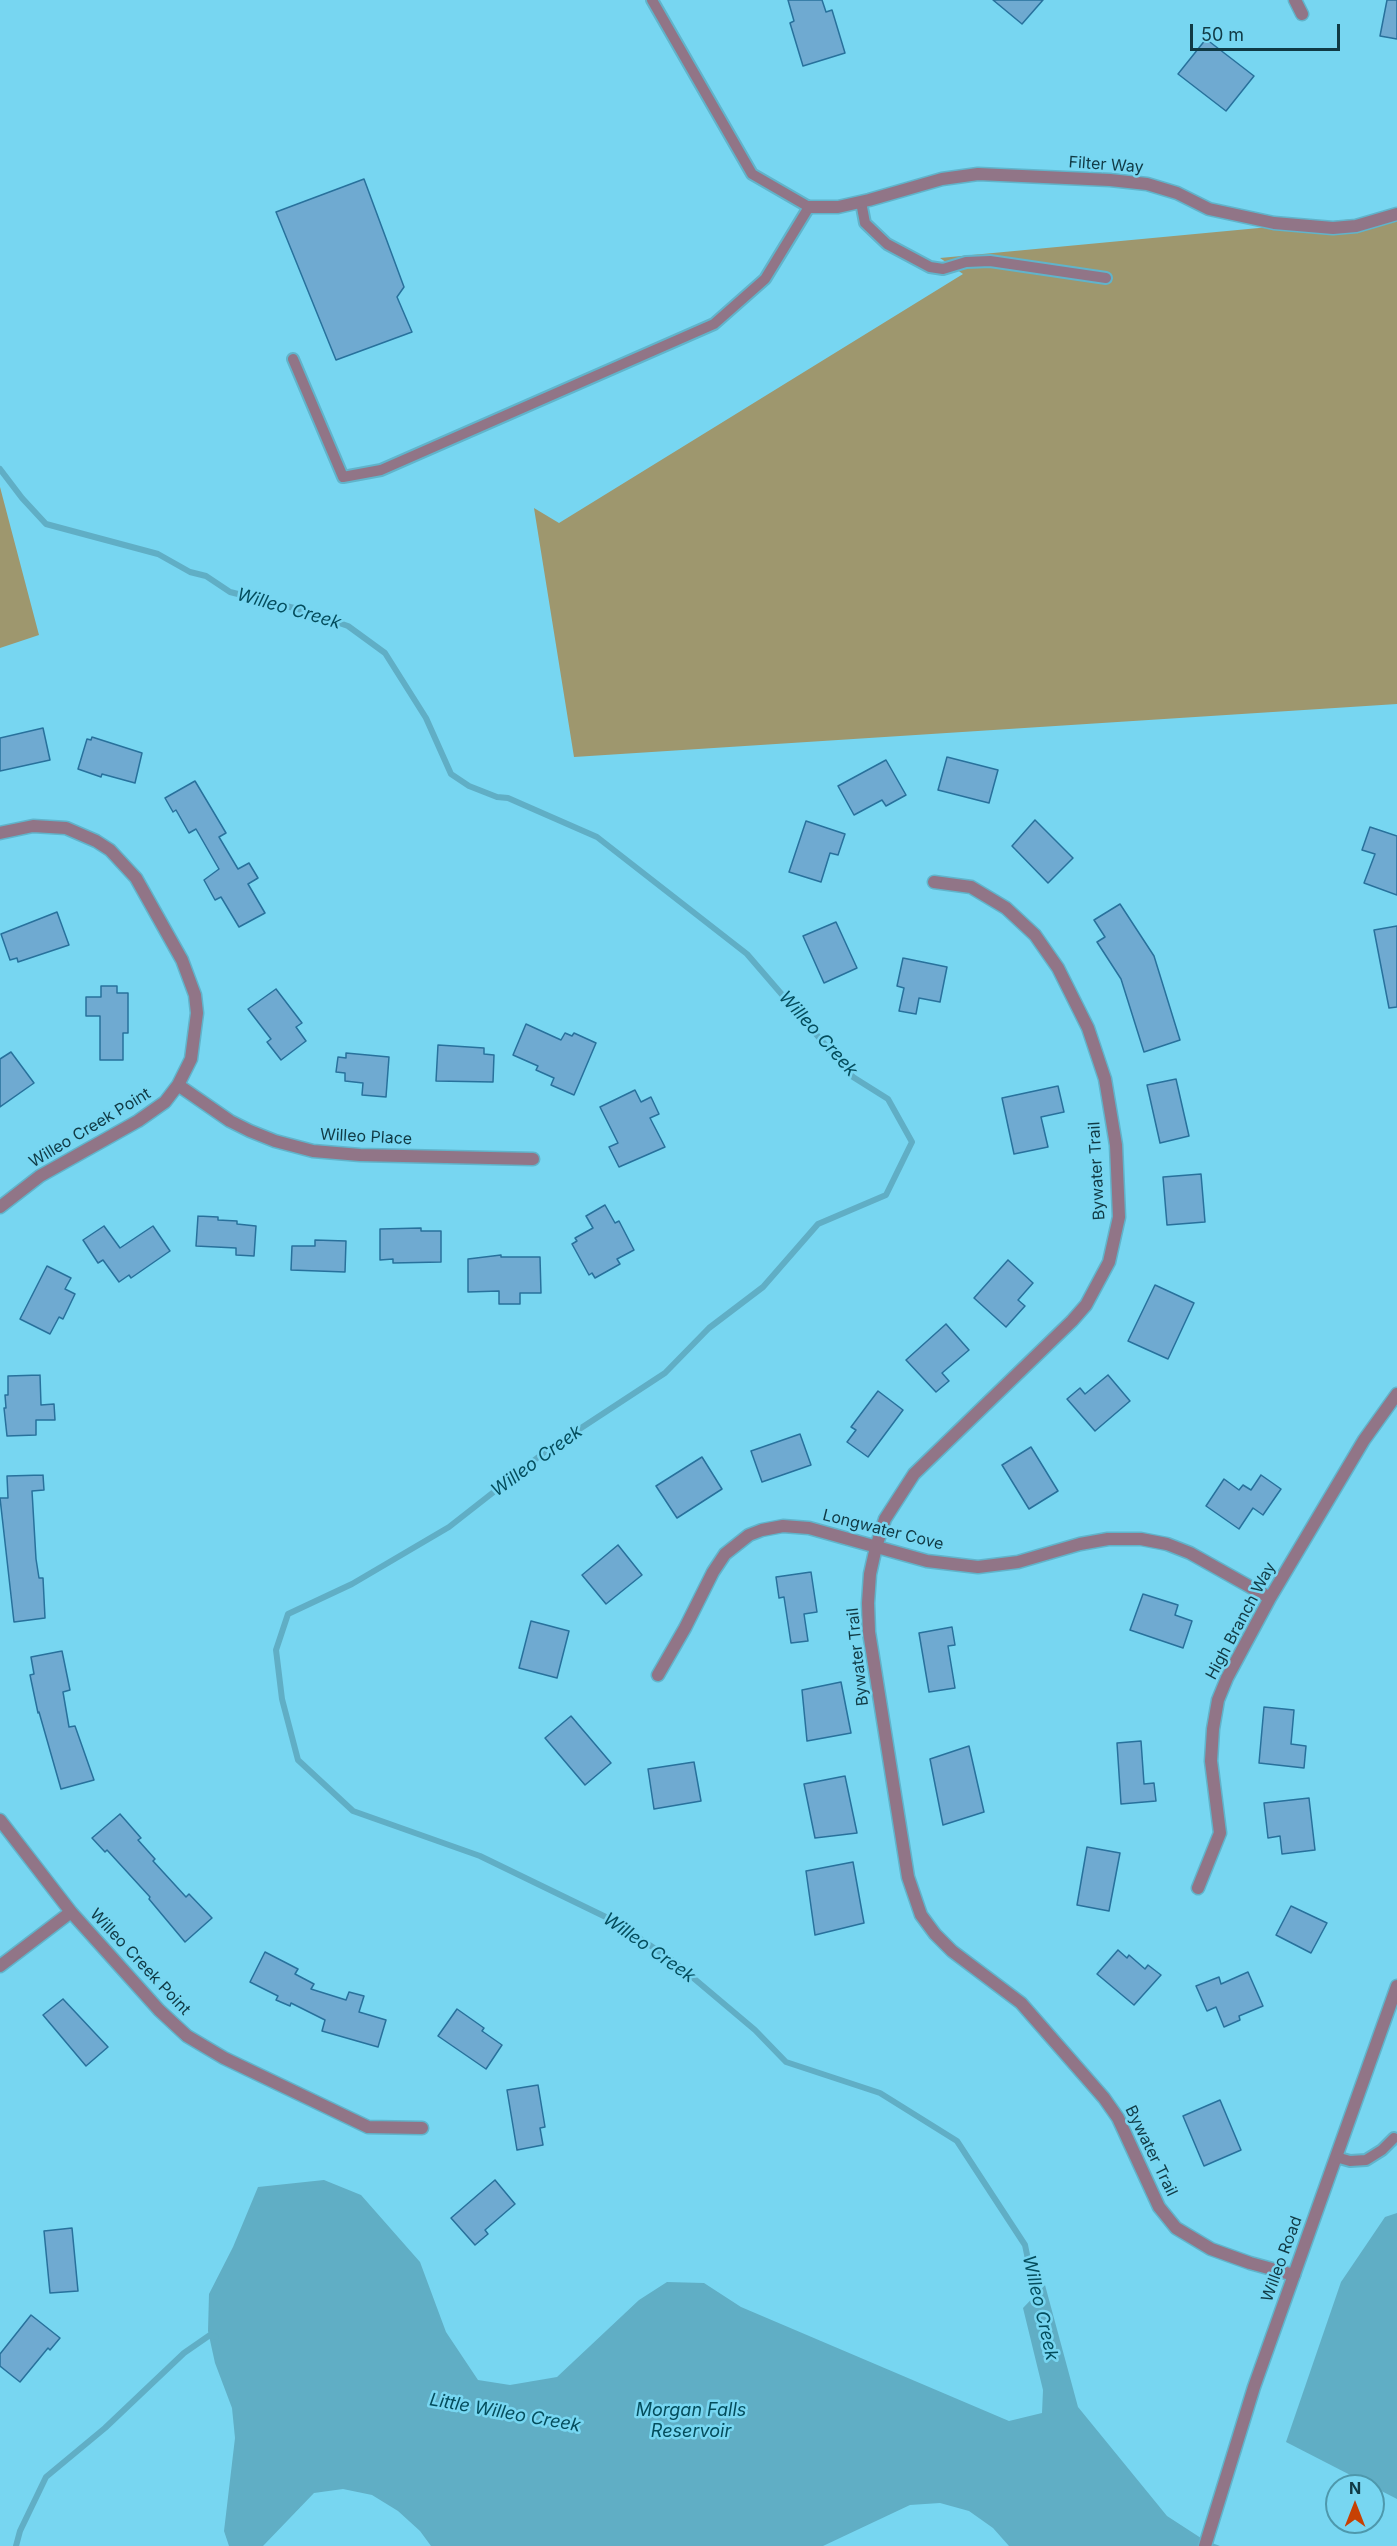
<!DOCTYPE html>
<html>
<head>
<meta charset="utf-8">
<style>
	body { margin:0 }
	#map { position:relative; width:1397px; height:2546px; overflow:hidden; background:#77d6f1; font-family:Inter,sans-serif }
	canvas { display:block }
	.north { position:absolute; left:1325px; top:2474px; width:60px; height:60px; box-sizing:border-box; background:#77d6f1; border:2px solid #4e98ac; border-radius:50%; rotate:0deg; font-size:16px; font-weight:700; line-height:24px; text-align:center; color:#103a45 }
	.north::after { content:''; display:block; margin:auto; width:21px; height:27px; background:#c74103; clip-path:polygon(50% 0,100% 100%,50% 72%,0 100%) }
	.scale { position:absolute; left:1190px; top:24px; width:150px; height:27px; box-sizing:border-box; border:3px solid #103a45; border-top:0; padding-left:8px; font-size:18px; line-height:21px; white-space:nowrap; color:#103a45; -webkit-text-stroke:4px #77d6f1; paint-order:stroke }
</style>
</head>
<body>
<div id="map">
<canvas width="1397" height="2546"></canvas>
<div class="north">N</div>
<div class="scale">50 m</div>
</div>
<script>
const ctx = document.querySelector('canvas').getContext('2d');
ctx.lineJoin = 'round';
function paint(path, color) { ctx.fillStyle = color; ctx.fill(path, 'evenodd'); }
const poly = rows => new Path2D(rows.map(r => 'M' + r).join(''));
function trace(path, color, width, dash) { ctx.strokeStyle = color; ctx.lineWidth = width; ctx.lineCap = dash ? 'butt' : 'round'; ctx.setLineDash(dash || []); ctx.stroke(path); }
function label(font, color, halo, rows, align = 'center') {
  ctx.font = font + ' Inter,sans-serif'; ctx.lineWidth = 5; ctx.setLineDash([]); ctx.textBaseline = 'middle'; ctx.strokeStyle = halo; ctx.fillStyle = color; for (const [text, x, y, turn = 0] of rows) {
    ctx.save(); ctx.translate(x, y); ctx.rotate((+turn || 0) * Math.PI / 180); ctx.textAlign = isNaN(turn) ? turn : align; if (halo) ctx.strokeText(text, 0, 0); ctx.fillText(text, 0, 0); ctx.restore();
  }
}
paint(poly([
	[1397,215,1397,704,574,757,534,508,559,523,963,274,940,258],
	[0,487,39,635,0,648]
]), '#9e976e');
paint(poly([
	[324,2180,361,2195,420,2262,446,2332,478,2380,510,2385,557,2377,639,2300,667,2282,704,2283,741,2307,1009,2421,1042,2413,1043,2390,1023,2308,1045,2285,1078,2407,1167,2516,1204,2540,1220,2546,1009,2546,993,2528,969,2511,940,2503,910,2505,823,2546,431,2546,420,2531,398,2511,372,2495,343,2489,314,2493,263,2546,229,2546,224,2531,235,2438,232,2408,215,2363,208,2331,209,2294,233,2247,258,2187],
	[1397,2213,1397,2499,1286,2442,1341,2282,1385,2217]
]), '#60aec5');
trace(poly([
	[0,469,22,498,46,524,158,554,190,572,206,576,230,592,298,609,348,626,385,653,426,718,451,774,469,786,497,797,508,798,597,837,747,954,853,1077,888,1099,912,1142,886,1195,818,1224,763,1287,709,1328,665,1373,546,1451,449,1527,352,1584,288,1614,276,1650,282,1699,298,1760,353,1811,480,1856,612,1920,672,1960,755,2030,786,2062,880,2093,957,2141,1025,2245,1037,2303],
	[16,2546,20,2531,46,2477,105,2428,184,2353,210,2335,216,2337]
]), '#60aec5', 6);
const building = poly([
	[788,0,822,0,826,12,832,10,845,53,803,66,790,23,794,21,788,0],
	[993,0,1043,0,1022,24,993,0],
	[1387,0,1397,0,1397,39,1380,36,1387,0],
	[1206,39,1254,76,1226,111,1178,74,1206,39],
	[364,179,404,287,397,297,412,332,336,360,276,212,364,179],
	[43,728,50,760,0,771,0,738,43,728],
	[92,737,142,753,135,783,102,774,101,777,78,769,87,739,91,740,92,737],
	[947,757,998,770,989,803,938,790,947,757],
	[886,760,906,795,886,806,882,800,854,815,838,786,886,760],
	[195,781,226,833,219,837,238,869,249,863,258,878,248,884,265,913,239,927,221,897,215,900,204,880,219,869,196,829,189,833,176,810,173,812,165,798,195,781],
	[1035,820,1073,858,1048,883,1012,846,1035,820],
	[806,821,845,834,838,855,830,853,821,882,789,872,806,821],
	[1370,827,1397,836,1397,895,1364,883,1375,854,1362,850,1370,827],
	[1120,904,1154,956,1180,1040,1144,1052,1121,979,1097,942,1105,937,1094,920,1120,904],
	[57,912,69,945,18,962,17,958,10,960,1,934,57,912],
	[836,922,857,968,824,983,803,936,836,922],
	[1397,926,1397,1007,1389,1008,1374,930,1397,926],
	[903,958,947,967,940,1002,919,998,916,1014,899,1011,904,988,897,986,903,958],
	[101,986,117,986,117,993,128,993,128,1033,123,1033,123,1060,100,1060,100,1016,86,1016,86,997,101,997,101,986],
	[276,989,302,1023,296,1027,306,1041,281,1060,267,1042,271,1039,248,1009,276,989],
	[526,1024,561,1040,565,1033,572,1036,574,1033,596,1043,574,1095,551,1085,554,1078,536,1070,538,1066,513,1055,526,1024],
	[438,1045,484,1048,484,1054,494,1055,493,1082,436,1081,438,1045],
	[11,1052,34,1083,0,1107,0,1059,11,1052],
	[346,1053,389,1057,386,1097,362,1095,363,1083,345,1081,345,1073,336,1072,338,1057,346,1058,346,1053],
	[1176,1079,1189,1136,1160,1143,1147,1085,1176,1079],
	[1058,1086,1064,1112,1041,1117,1048,1147,1014,1154,1002,1098,1058,1086],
	[635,1090,641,1102,651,1097,659,1114,650,1118,665,1147,619,1167,609,1147,618,1143,600,1107,635,1090],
	[1201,1174,1205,1222,1167,1225,1163,1177,1201,1174],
	[605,1205,615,1223,619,1221,634,1250,617,1259,620,1264,595,1278,592,1273,589,1275,572,1244,577,1241,575,1238,593,1228,586,1216,605,1205],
	[198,1216,218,1217,218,1220,237,1221,237,1224,256,1226,254,1256,236,1255,236,1248,196,1246,198,1216],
	[104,1226,120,1248,153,1226,170,1251,131,1278,129,1275,119,1282,103,1260,98,1263,83,1240,104,1226],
	[421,1228,421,1231,441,1231,441,1262,393,1263,393,1259,380,1260,380,1229,421,1228],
	[315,1240,346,1241,345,1272,291,1270,292,1246,315,1246,315,1240],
	[501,1255,501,1257,540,1257,541,1293,520,1293,520,1304,499,1304,499,1291,468,1292,468,1259,501,1255],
	[1008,1260,1033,1283,1018,1300,1025,1306,1006,1327,974,1298,1008,1260],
	[47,1266,71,1278,65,1289,75,1294,63,1319,59,1317,50,1334,20,1319,47,1266],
	[1155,1285,1194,1303,1168,1359,1128,1341,1155,1285],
	[946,1324,969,1350,942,1373,949,1381,936,1392,906,1360,946,1324],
	[40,1375,41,1405,54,1404,55,1420,36,1420,36,1435,7,1436,4,1408,6,1408,5,1395,8,1395,8,1376,40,1375],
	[1108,1375,1130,1401,1095,1431,1067,1399,1080,1388,1085,1394,1108,1375],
	[878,1391,903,1410,868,1457,847,1442,856,1430,851,1427,878,1391],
	[800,1434,811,1465,762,1482,751,1451,800,1434],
	[1031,1447,1058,1491,1029,1509,1002,1465,1031,1447],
	[702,1457,722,1489,677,1518,656,1486,702,1457],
	[43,1475,44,1490,32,1491,36,1559,39,1578,43,1578,45,1618,14,1622,0,1498,8,1498,7,1476,43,1475],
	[1261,1475,1281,1489,1263,1515,1253,1508,1239,1529,1206,1506,1224,1479,1239,1490,1243,1485,1251,1490,1261,1475],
	[618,1545,642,1575,606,1604,582,1575,618,1545],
	[811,1572,817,1612,804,1614,808,1641,791,1643,784,1597,779,1598,776,1577,811,1572],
	[1143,1594,1178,1605,1175,1615,1192,1621,1183,1648,1130,1630,1143,1594],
	[531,1621,569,1631,557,1678,519,1668,531,1621],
	[952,1627,955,1645,948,1646,955,1688,929,1692,919,1633,952,1627],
	[62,1651,70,1690,63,1692,69,1727,75,1726,94,1780,61,1789,39,1712,38,1713,30,1675,34,1674,31,1657,62,1651],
	[841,1682,851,1733,807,1741,802,1690,841,1682],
	[1264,1707,1294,1710,1291,1744,1306,1746,1304,1768,1259,1763,1264,1707],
	[571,1716,611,1763,585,1785,545,1738,571,1716],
	[1141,1741,1144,1784,1154,1783,1156,1801,1121,1804,1117,1743,1141,1741],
	[969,1746,984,1812,943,1825,930,1759,969,1746],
	[694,1762,701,1801,654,1809,648,1769,694,1762],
	[845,1776,857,1833,815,1838,804,1784,845,1776],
	[1309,1798,1315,1850,1282,1854,1280,1836,1268,1838,1264,1803,1309,1798],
	[120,1814,141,1838,138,1840,155,1859,153,1861,186,1897,189,1894,212,1918,185,1942,149,1899,150,1897,107,1850,105,1852,92,1838,120,1814],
	[1087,1847,1120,1853,1109,1911,1077,1905,1087,1847],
	[853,1862,864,1923,815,1935,806,1871,853,1862],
	[1291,1906,1327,1923,1311,1953,1276,1935,1291,1906],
	[1118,1950,1127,1958,1129,1955,1145,1969,1148,1965,1161,1975,1134,2005,1097,1974,1118,1950],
	[265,1952,298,1969,295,1974,314,1984,311,1989,346,2000,349,1992,364,1996,359,2012,386,2020,378,2047,322,2031,325,2020,291,2003,290,2006,276,2000,278,1996,250,1982,265,1952],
	[1248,1972,1263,2006,1239,2016,1240,2020,1224,2027,1216,2007,1207,2011,1196,1986,1219,1977,1221,1984,1248,1972],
	[63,1999,108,2047,86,2066,43,2015,63,1999],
	[457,2009,484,2028,482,2031,502,2045,486,2069,438,2036,457,2009],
	[538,2085,545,2127,540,2128,543,2145,517,2150,507,2090,538,2085],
	[1220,2100,1241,2150,1204,2166,1183,2116,1220,2100],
	[495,2180,515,2204,485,2230,488,2234,475,2245,451,2218,495,2180],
	[72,2228,78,2291,50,2293,44,2231,72,2228],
	[31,2315,60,2338,50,2350,48,2348,20,2382,0,2366,0,2354,31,2315]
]);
paint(building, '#6faad1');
trace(building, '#28719c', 1.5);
const service = poly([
	[861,202,865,223,887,244,930,267,943,269,966,262,990,261,1106,278],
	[293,359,343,477,381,470,714,324,765,279,809,207,752,174,652,0],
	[1336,2157,1350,2161,1366,2160,1382,2150,1394,2138]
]);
const minor = poly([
	[1295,0,1302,14],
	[809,207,838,207,869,200,942,179,978,174,1110,180,1147,184,1177,193,1209,209,1274,223,1333,228,1356,226,1397,214],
	[0,833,33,826,66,828,96,841,110,850,136,878,182,960,195,995,197,1013,191,1059,178,1085,165,1102,138,1121,40,1176,0,1207],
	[934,882,971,887,1006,908,1035,935,1058,968,1088,1028,1105,1079,1116,1145,1119,1217,1109,1262,1086,1305,1072,1321,914,1474,885,1519,876,1547,870,1574,868,1603,869,1632,908,1877,921,1915,935,1934,952,1951,1021,2003,1104,2098,1118,2118,1159,2207,1176,2228,1211,2249,1250,2263,1294,2275],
	[178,1085,230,1121,250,1131,275,1141,313,1151,360,1155,533,1159],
	[658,1675,685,1628,713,1572,725,1554,749,1535,762,1530,783,1526,809,1528,927,1561,978,1567,1018,1562,1080,1544,1108,1539,1141,1539,1167,1544,1190,1553,1270,1598],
	[0,1820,71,1912,159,2010,187,2036,224,2058,368,2127,422,2128],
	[1198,1888,1220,1833,1211,1761,1213,1729,1218,1700,1227,1678,1270,1598,1364,1440,1397,1394],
	[0,1966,71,1912]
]);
const tertiary = poly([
	[1205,2546,1254,2387,1397,1986]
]);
trace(service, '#60b4cb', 14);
trace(minor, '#60b4cb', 15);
trace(tertiary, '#60b4cb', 15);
trace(service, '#917587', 10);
trace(minor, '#917587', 12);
trace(tertiary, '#917587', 12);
label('16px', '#103a45', '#77d6f1', [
	["Filter Way",1106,165,4],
	["Willeo Creek Point",90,1128,-31],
	["Willeo Place",366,1137,3],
	["Bywater Trail",1097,1171,-93],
	["Longwater Cove",883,1530,14],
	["High Branch Way",1241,1621,-62],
	["Bywater Trail",858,1657,-96],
	["Willeo Creek Point",140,1962,47],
	["Bywater Trail",1151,2151,64],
	["Willeo Road",1282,2259,-70]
]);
label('italic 18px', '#044d5d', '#77d6f1', [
	["Willeo Creek",289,609,16],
	["Willeo Creek",818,1034,48],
	["Willeo Creek",537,1461,-36],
	["Willeo Creek",649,1948,35],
	["Willeo Creek",1040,2308,77],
	["Morgan Falls",691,2411],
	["Reservoir",691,2432],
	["Little Willeo Creek",505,2413,10]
]);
</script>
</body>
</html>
